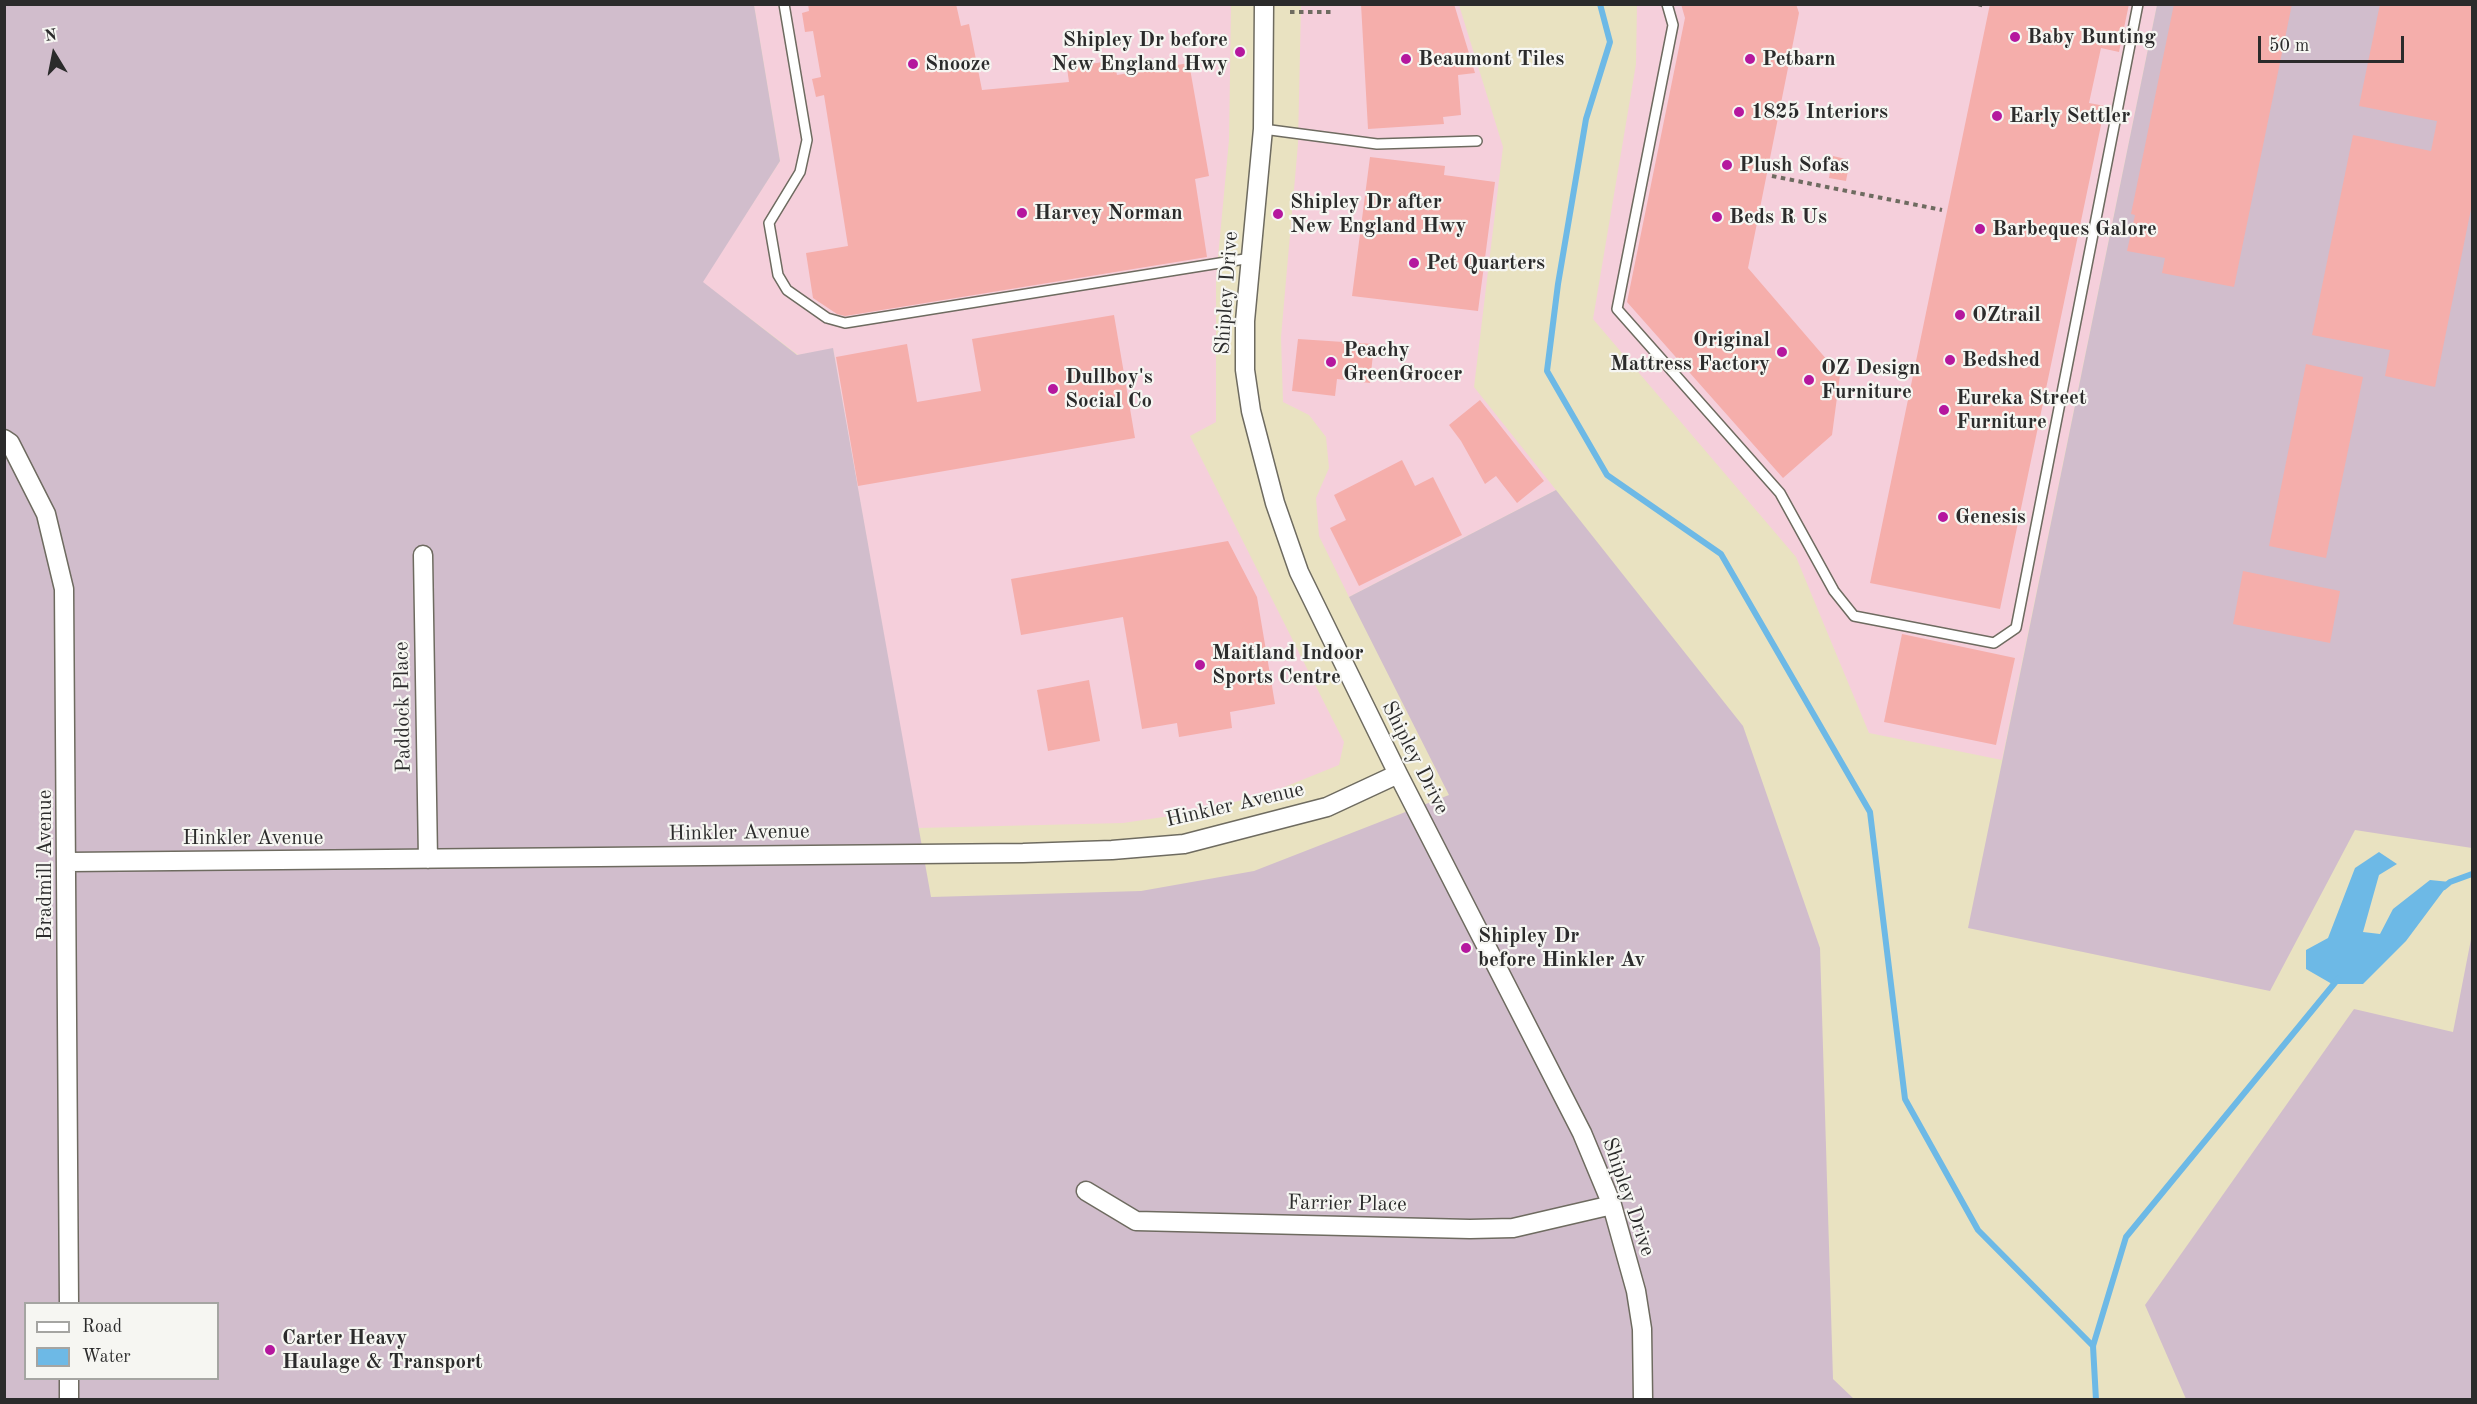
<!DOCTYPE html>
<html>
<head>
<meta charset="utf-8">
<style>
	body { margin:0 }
	#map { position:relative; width:2477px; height:1404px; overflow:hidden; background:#e9e2c1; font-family:"Old Standard TT",serif }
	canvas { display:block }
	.frame { position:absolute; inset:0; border:6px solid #2b2b2b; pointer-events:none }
	.legend { position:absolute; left:24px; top:1302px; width:195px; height:78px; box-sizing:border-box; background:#f6f6f2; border:2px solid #a5a5a2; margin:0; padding:8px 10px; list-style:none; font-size:18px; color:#2b2b2b }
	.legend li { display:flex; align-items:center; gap:12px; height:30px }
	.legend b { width:30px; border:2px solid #a5a5a2 }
	.north { position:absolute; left:24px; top:24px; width:60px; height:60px; -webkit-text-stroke:4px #f6f6f2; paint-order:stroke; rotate:350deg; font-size:16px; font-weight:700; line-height:24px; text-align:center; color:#2b2b2b }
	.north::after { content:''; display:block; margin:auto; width:21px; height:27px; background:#2b2b2b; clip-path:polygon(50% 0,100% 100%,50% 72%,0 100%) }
	.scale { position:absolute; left:2258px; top:36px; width:146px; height:27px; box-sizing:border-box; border:3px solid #2b2b2b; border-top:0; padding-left:8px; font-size:18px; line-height:21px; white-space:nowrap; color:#2b2b2b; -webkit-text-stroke:4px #f6f6f2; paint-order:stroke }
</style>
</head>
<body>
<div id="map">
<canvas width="2477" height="1404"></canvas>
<div class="frame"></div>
<ul class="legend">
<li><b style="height:8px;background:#fff"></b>Road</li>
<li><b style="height:16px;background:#6db9e6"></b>Water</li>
</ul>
<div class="north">N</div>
<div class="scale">50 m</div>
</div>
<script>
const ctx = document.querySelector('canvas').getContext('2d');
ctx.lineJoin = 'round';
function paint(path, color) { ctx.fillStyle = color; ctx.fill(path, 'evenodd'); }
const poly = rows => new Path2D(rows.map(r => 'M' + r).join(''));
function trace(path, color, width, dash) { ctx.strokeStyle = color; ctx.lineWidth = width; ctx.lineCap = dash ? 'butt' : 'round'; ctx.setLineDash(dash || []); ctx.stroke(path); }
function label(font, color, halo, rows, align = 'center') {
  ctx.font = font + ' "Old Standard TT",serif'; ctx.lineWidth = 4.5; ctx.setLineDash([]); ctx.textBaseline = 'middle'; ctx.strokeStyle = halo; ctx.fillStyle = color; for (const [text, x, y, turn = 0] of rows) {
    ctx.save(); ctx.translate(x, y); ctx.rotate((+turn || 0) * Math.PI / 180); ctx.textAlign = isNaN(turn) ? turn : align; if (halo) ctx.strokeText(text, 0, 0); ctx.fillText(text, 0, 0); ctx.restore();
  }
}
paint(poly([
	[754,5,1231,5,1229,140,1216,279,1216,422,1190,436,1344,742,1339,765,1272,792,1197,812,1123,823,918,828,833,349,798,355,702,282,780,161],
	[1301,5,1459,5,1503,147,1474,387,1556,490,1349,597,1319,536,1316,498,1329,468,1326,437,1309,415,1283,402,1281,337,1298,144],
	[1637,5,2157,5,2002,760,1869,733,1796,557,1593,319,1636,64]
]), '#f5cfdb');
paint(poly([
	[5,5,754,5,780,161,703,282,797,355,833,348,931,897,1141,891,1254,871,1449,795,1349,597,1556,490,1743,726,1820,948,1833,1379,1854,1399,5,1400],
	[26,1304,218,1304,218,1378,26,1378],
	[2157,5,2472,5,2472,848,2355,830,2270,991,1968,928],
	[2472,934,2472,1399,2186,1399,2145,1305,2354,1009,2453,1032]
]), '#d1bdcc');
paint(poly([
	[2379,852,2397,864,2379,875,2363,932,2380,934,2393,909,2430,880,2450,882,2406,941,2363,984,2332,984,2306,969,2306,950,2328,938,2355,868]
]), '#6db9e6');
trace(poly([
	[1600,4,1610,42,1586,119,1558,284,1547,371,1607,475,1721,554,1870,812,1905,1099,1978,1230,2093,1346],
	[2444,887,2450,882,2472,874],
	[2096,1400,2093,1346,2126,1237,2338,979]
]), '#6db9e6', 6);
paint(poly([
	[808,4,956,4,961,26,969,24,982,90,1069,82,1067,68,1114,60,1117,75,1189,63,1209,176,1195,179,1207,257,845,316,837,314,813,298,806,253,848,246,824,95,816,97,812,79,821,77,813,31,805,32,802,13,809,11],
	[1361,4,1454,4,1475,73,1458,75,1461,115,1443,117,1444,124,1368,129],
	[1681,4,1796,4,1799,13,1748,268,1840,375,1832,435,1783,478,1627,302,1685,18],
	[1990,4,2129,4,2119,52,2101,48,2089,103,2105,106,2000,609,1870,583],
	[2174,4,2292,4,2234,287,2162,273,2165,258,2127,251,2135,215,2131,214],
	[2380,4,2472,4,2472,204,2435,387,2385,376,2390,350,2312,335,2353,135,2431,151,2437,121,2359,106],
	[1833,156,1850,160,1846,181,1829,178],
	[1370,157,1445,166,1444,175,1495,182,1478,311,1352,296],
	[1114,315,1135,438,858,486,836,357,907,344,917,402,981,391,972,339],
	[1298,339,1374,344,1370,383,1337,379,1335,396,1292,391],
	[2306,364,2363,377,2326,558,2269,546],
	[1480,400,1544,481,1517,503,1496,476,1485,484,1461,441,1449,425],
	[1402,460,1415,486,1433,477,1462,535,1359,586,1330,528,1346,520,1334,495],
	[1228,541,1257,597,1275,704,1230,712,1232,728,1179,737,1177,723,1142,729,1123,617,1021,635,1011,579],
	[2243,571,2340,591,2330,643,2233,624],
	[1902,634,2015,658,1996,745,1884,722],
	[1089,680,1100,741,1048,751,1037,690]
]), '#f5aeab');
const lane = poly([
	[784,4,807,140,800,172,769,223,778,275,787,290,827,318,845,323,1251,258],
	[1667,4,1673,25,1617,309,1780,493,1834,591,1854,616,1994,643,2016,628,2138,4],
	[1263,129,1377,144,1477,141]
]);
const street = poly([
	[1264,4,1263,129,1245,321,1245,370,1251,411,1275,503,1299,572,1398,774,1582,1133,1612,1205,1636,1291,1642,1329,1643,1400],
	[4,439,10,443,46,514,64,589,69,1304],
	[423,555,428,859],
	[68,862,1023,853,1112,850,1184,844,1327,807,1398,774],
	[1086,1191,1136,1221,1470,1229,1513,1228,1612,1205],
	[69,1378,69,1400]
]);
trace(lane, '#6e6b60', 12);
trace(street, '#6e6b60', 21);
trace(poly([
	[1978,4,1985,6],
	[1290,12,1335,12],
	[1772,176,1942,210]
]), '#6e6b60', 4, [4.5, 4.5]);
trace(lane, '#fff', 9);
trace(street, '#fff', 18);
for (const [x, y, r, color] of [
	[2015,37,6,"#b5179e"],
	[1240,52,6,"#b5179e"],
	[1406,59,6,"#b5179e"],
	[1750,59,6,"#b5179e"],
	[913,64,6,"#b5179e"],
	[1739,112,6,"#b5179e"],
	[1997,116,6,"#b5179e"],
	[1727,165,6,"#b5179e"],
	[1022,213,6,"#b5179e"],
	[1278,214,6,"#b5179e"],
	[1717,217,6,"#b5179e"],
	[1980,229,6,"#b5179e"],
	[1414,263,6,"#b5179e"],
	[1960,315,6,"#b5179e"],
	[1782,352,6,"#b5179e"],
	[1950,360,6,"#b5179e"],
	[1331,362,6,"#b5179e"],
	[1809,380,6,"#b5179e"],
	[1053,389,6,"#b5179e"],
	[1944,410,6,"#b5179e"],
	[1943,517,6,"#b5179e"],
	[1200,665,6,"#b5179e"],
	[1466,948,6,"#b5179e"],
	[270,1350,6,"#b5179e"]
]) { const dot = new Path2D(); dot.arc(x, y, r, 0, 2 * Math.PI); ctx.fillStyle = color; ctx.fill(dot); trace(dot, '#f6f6f2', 2); }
label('bold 21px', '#2b2b2b', '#f6f6f2', [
	["Baby Bunting",2027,37],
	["Shipley Dr before",1228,40,"right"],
	["New England Hwy",1228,64,"right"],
	["Beaumont Tiles",1418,59],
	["Petbarn",1762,59],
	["Snooze",925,64],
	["1825 Interiors",1751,112],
	["Early Settler",2009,116],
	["Plush Sofas",1739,165],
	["Shipley Dr after",1290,202],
	["New England Hwy",1290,226],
	["Harvey Norman",1034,213],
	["Beds R Us",1729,217],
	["Barbeques Galore",1992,229],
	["Pet Quarters",1426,263],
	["OZtrail",1972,315],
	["Original",1770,340,"right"],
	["Mattress Factory",1770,364,"right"],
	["Peachy",1343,350],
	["GreenGrocer",1343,374],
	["Bedshed",1962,360],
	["OZ Design",1821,368],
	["Furniture",1821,392],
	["Dullboy's",1065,377],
	["Social Co",1065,401],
	["Eureka Street",1956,398],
	["Furniture",1956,422],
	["Genesis",1955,517],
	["Maitland Indoor",1212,653],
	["Sports Centre",1212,677],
	["Shipley Dr",1478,936],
	["before Hinkler Av",1478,960],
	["Carter Heavy",282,1338],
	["Haulage & Transport",282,1362]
], 'left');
label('21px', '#2b2b2b', '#f6f6f2', [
	["Shipley Drive",1227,293,-86],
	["Paddock Place",403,707,-91],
	["Shipley Drive",1415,758,63],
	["Hinkler Avenue",1235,805,-13],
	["Hinkler Avenue",739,833,-1],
	["Hinkler Avenue",253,838],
	["Bradmill Avenue",45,865,-90],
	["Shipley Drive",1628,1197,71],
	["Farrier Place",1347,1204,1]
]);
</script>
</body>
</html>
